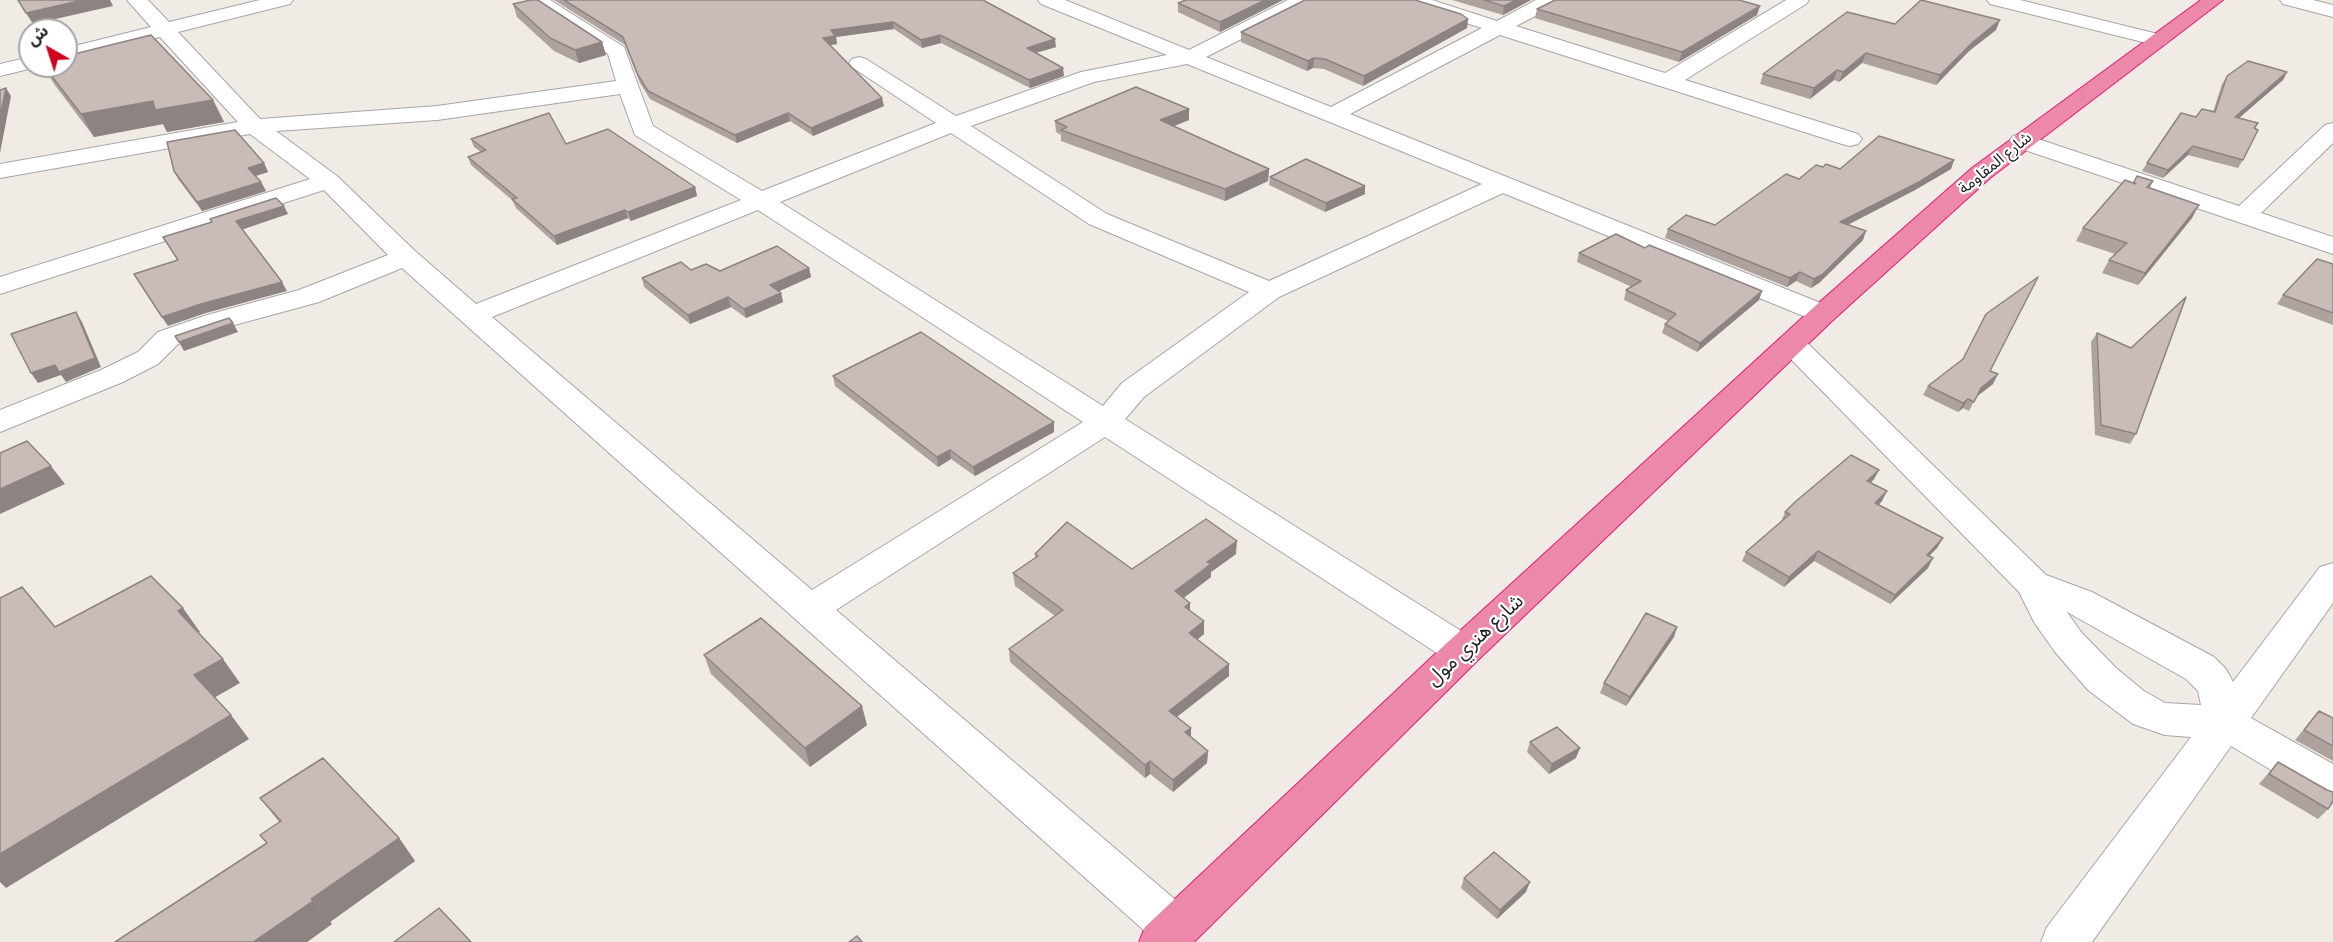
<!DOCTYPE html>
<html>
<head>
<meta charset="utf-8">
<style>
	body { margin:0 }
	#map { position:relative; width:2333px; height:942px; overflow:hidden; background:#f1ebe5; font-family:"Public Sans","Noto Sans Arabic",sans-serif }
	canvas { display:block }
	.north { position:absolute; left:18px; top:18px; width:60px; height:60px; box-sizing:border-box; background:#fff; border:2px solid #a5a5a5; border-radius:50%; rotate:321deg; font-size:16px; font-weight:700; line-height:24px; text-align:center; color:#1f1f1f }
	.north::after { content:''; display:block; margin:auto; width:21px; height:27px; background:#cf001e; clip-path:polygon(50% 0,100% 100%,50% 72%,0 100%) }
</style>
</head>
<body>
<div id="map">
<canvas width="2333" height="942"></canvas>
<div class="north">ش</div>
</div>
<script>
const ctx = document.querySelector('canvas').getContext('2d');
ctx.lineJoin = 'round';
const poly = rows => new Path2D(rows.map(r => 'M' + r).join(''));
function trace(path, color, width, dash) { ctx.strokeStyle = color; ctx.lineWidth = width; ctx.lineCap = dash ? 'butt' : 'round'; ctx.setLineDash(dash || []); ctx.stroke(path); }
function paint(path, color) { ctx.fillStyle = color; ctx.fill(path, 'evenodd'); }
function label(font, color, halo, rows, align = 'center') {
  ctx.font = font + ' "Public Sans","Noto Sans Arabic",sans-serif'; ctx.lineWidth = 4.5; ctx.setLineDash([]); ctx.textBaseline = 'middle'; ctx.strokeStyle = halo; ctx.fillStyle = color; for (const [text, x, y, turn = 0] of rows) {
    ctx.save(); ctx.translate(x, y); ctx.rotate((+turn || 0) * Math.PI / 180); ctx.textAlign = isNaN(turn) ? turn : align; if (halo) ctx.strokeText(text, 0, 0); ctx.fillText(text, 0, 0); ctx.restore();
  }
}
const minor = poly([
	[127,0,148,0,169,22,260,0,293,0,290,4,178,32,260,119,437,106,616,81,608,54,527,0,550,0,624,47,653,126,762,191,936,123,852,67,849,63,852,59,859,57,866,59,956,116,1081,72,1167,55,1041,4,1038,0,1065,0,1189,50,1288,0,1313,0,1310,4,1206,57,1331,107,1482,28,1405,4,1402,0,1432,0,1497,21,1536,0,1561,0,1558,4,1516,26,1665,73,1786,0,1809,0,1806,4,1685,80,1858,134,1862,139,1858,144,1850,146,1842,144,1500,35,1350,114,1833,308,1837,314,1833,320,1823,323,1813,320,1503,193,1279,297,1144,397,1125,419,1477,641,1482,651,1477,661,1463,666,1449,661,1105,437,836,610,1192,914,1199,929,1193,942,1157,942,402,268,319,302,227,327,178,344,158,364,123,382,0,432,0,410,101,370,138,352,158,332,207,315,299,290,388,255,324,190,0,294,0,277,310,179,250,134,0,178,0,164,238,122,160,37,66,60,66,48,151,27,127,0],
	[1187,64,1482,184,1269,281,1107,214,971,126,1094,82,1187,64],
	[620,94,635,135,741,200,476,304,415,251,337,176,276,131,437,120,620,94],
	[951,133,1089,224,1249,292,1122,383,1103,406,780,202,951,133],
	[758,210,1083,422,812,590,492,317,758,210],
	[1987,0,2020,0,2166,36,2169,40,2166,44,2159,46,1990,4,1987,0],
	[2280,0,2313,0,2333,5,2333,17,2283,4,2280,0],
	[30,57,30,66,37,67,0,76,0,64,30,57],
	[2333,123,2333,143,2261,213,2333,237,2333,254,2013,146,2009,141,2013,136,2021,134,2029,136,2239,206,2325,125,2333,123],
	[1792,335,1802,338,2046,575,2092,592,2214,657,2226,669,2233,682,2320,567,2333,563,2333,603,2251,718,2333,764,2333,803,2318,798,2231,746,2092,942,2041,942,2047,927,2191,737,2165,735,2133,724,2088,690,2055,652,2034,622,2019,592,1782,350,1777,344,1782,338,1792,335],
	[2067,612,2186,679,2198,691,2201,705,2165,703,2144,691,2116,668,2081,632,2067,612]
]);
const highway = poly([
	[2201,0,2223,0,1990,178,1833,320,1477,661,1194,942,1139,942,1145,927,1449,641,1813,308,1972,168,2201,0]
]);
trace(minor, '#a6a6a6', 2);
trace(highway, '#e51b7e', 2);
paint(minor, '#fff');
paint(highway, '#ec89a9');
paint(poly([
	[554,0,983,0,1056,47,1036,53,1064,76,1030,88,941,43,922,48,894,29,836,37,837,44,829,45,884,106,813,136,790,121,737,143,650,99,640,83,625,45],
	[1186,0,1283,0,1220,32,1178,12,1178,3],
	[1452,0,1531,0,1503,15],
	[513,4,602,42,606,55,579,63,554,51,517,17],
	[1537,9,1757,15,1679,62,1535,18],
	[1468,19,1467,28,1363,86,1324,69,1313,68,1307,71,1241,42,1241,32],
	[1895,24,1996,30,1969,51,1936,85,1862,63,1839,82,1834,80,1810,99,1760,84,1763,74],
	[43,66,66,66,213,100,224,122,167,132,163,124,94,137,54,84],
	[2287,72,2283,80,2239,118,2258,123,2255,129,2243,160,2238,168,2188,155,2163,178,2142,171,2147,163,2196,117,2213,112,2222,84,2227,76],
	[1189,109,1189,120,1173,126,1269,169,1268,181,1225,201,1061,141,1061,135,1056,132,1055,121],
	[471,139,566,144,695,187,697,196,631,221,628,218,557,245,516,208,512,200,471,165,468,157,481,152,474,147],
	[1954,160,1951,169,1915,190,1848,225,1863,240,1819,283,1811,288,1796,281,1787,287,1665,238,1668,229,1715,225,1823,167,1840,169],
	[264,163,268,172,255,176,261,182,266,191,202,211,178,179,174,171],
	[2137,176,2153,181,2150,188,2192,218,2138,285,2102,273,2109,260,2115,254,2076,241,2083,228,2133,183],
	[1270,177,1365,194,1325,212,1269,185],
	[1645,248,1762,291,1759,300,1697,352,1662,333,1665,324,1668,321,1624,300,1626,290,1632,287,1577,262,1579,253],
	[2333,264,2333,325,2277,304,2283,295],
	[809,268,811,277,779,291,781,293,783,302,746,318,731,307,690,324,644,287,642,278,691,270,720,271],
	[2097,333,2136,434,2130,444,2095,435,2091,342],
	[1963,359,1990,371,1993,384,1976,397,1969,411,1963,408,1958,412,1923,395,1928,386],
	[833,376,1054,422,1054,432,975,476,951,459,938,467,835,386],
	[1879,470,1874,479,1871,483,1882,501,1879,505,1943,538,1937,548,1929,556,1928,568,1890,604,1814,561,1784,587,1742,561,1746,552,1781,522,1785,512],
	[1035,554,1132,569,1236,554,1211,572,1211,577,1184,598,1190,603,1190,611,1204,621,1204,634,1197,640,1229,664,1229,676,1177,717,1191,737,1208,751,1207,763,1173,792,1150,774,1145,778,1010,662,1009,649,1055,616,1015,586,1013,573,1035,558],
	[1677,627,1674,637,1626,706,1600,693,1604,683],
	[704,655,867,725,810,767,711,674],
	[2319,711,2333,718,2333,761,2295,740],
	[1530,742,1576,758,1549,774,1527,752],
	[2278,762,2328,809,2318,819,2259,784],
	[260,798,399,838,415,861,330,922,332,924,307,942,267,844,279,822],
	[1464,878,1526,892,1497,919,1461,888]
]), '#ada29e');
paint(poly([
	[83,0,110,0,113,6,33,24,26,13],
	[1265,0,1283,0,1220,32,1220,22],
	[1516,0,1531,0,1503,15,1504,6],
	[1760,6,1757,15,1679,62,1682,52],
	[1468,19,1467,28,1363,86,1364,76],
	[2000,20,1996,30,1969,51,1936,85,1940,75,1973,42],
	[893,22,894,29,836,37,837,44,824,46,823,38,831,30],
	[940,35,941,43,922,48,921,40],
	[1055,39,1056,47,1028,55,1027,48],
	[602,42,606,55,579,63,575,50],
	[1866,53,1862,63,1839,82,1843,72],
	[1314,58,1313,68,1307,71,1308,61],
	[1063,68,1064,76,1030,88,1029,80],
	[1837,70,1834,80,1810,99,1814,88],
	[2287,72,2283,80,2231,125,2235,117],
	[6,88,11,96,0,153,0,117],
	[882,98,884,106,813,136,811,128],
	[213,100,224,122,167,132,163,124,94,137,81,114,153,101],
	[1189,109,1189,120,1160,132,1160,120],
	[788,113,790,121,737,143,735,135],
	[2193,146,2188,155,2163,178,2168,170],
	[1954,160,1951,169,1915,190,1837,230,1840,222],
	[264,163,268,172,252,177,248,168],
	[1269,169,1268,181,1225,201,1225,189],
	[261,182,266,191,202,211,197,202],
	[1365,186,1365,194,1325,212,1326,203],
	[695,187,697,196,631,221,628,212],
	[2199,205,2192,218,2138,285,2145,273],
	[284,206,288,214,241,230,236,221],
	[625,210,628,218,557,245,554,236],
	[1866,231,1863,240,1819,283,1811,288,1814,279],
	[809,268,811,277,773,294,770,285],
	[1800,272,1796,281,1787,287,1790,278],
	[282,282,287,291,206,313,168,326,162,317,201,304],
	[1762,291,1759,300,1697,352,1700,343],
	[781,293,783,302,746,318,744,309],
	[728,297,731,307,690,324,688,315],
	[76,312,82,322,101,367,66,382,61,375,38,383,31,373],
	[233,323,238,332,184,351,179,342],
	[1998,374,1993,384,1976,397,1981,388],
	[1968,399,1963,408,1958,412,1963,403],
	[1054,422,1054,432,975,476,973,467],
	[950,450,951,459,938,467,937,457],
	[51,466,65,484,0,514,0,489],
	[1879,470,1874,479,1862,490,1867,481],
	[1887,491,1882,501,1870,512,1875,503],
	[1943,538,1937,548,1921,564,1927,555],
	[1237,541,1236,554,1211,572,1211,577,1175,604,1175,591,1207,562],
	[1818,551,1814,561,1784,587,1789,577],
	[1933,558,1928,568,1890,604,1895,595],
	[1190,603,1190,616,1185,607],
	[183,608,200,632,195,634,178,611],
	[1204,621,1204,634,1189,646,1189,633],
	[1677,627,1674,637,1626,706,1630,697],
	[223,659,240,683,212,699,194,675],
	[1229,664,1229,676,1169,723,1169,711],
	[862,706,867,725,810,767,805,748],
	[231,715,249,739,6,888,0,882,0,854],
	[1191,728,1191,741,1185,732],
	[1580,748,1576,758,1549,774,1552,764],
	[1208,751,1207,763,1173,792,1173,780],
	[1150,761,1150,774,1145,778,1145,765],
	[399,838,415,861,330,922,311,899],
	[1530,882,1526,892,1497,919,1500,910],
	[313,901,332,924,307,942,253,942]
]), '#8d8481');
const building = poly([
	[18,0,83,0,26,13,18,0],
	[531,0,538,0,602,42,575,50,550,38,513,4,531,0],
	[564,0,983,0,1055,39,1027,48,1063,68,1029,80,940,35,921,40,893,22,831,30,835,36,823,38,882,98,811,128,788,113,735,135,648,91,638,75,623,37,564,0],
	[1186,0,1265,0,1220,22,1178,3,1186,0],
	[1305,0,1415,0,1461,14,1468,19,1364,76,1325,59,1314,58,1308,61,1241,32,1305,0],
	[1484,0,1516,0,1504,6,1484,0],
	[1555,0,1739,0,1760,6,1682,52,1537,9,1555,0],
	[1921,0,2000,20,1973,42,1940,75,1866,53,1843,72,1837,70,1814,88,1763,74,1847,12,1895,24,1921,0],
	[151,35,213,100,155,110,153,101,81,114,44,66,66,66,66,56,151,35],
	[2248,61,2287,72,2235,117,2258,123,2254,128,2258,130,2243,160,2193,146,2168,170,2147,163,2181,113,2196,117,2202,109,2215,112,2227,76,2248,61],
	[1136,87,1189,109,1160,120,1269,169,1225,189,1061,130,1067,127,1055,121,1136,87],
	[6,88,0,117,0,90,6,88],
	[549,113,566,144,608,129,695,187,628,212,625,210,554,236,512,199,517,198,468,157,486,150,471,139,549,113],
	[235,130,264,163,248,168,261,182,197,202,174,171,167,142,235,130],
	[1879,136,1954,160,1919,182,1840,222,1866,231,1823,274,1814,279,1800,272,1790,278,1668,229,1686,215,1715,225,1786,174,1799,179,1816,165,1823,167,1826,164,1840,169,1879,136],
	[1306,159,1365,186,1326,203,1270,177,1306,159],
	[2137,176,2153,181,2147,187,2199,205,2145,273,2109,260,2127,243,2083,228,2125,180,2136,184,2134,182,2137,176],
	[276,198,284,206,236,221,282,282,201,304,162,317,134,274,178,260,163,237,212,222,210,219,276,198],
	[1616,234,1645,248,1649,245,1762,291,1700,343,1665,324,1676,314,1626,290,1641,281,1579,253,1616,234],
	[777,246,809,268,770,285,781,293,744,309,728,297,688,315,642,278,681,262,691,270,706,264,720,271,777,246],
	[2317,259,2333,264,2333,313,2283,295,2317,259],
	[2038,277,1990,371,1998,374,1981,388,1974,402,1968,399,1963,403,1928,386,1963,359,1986,314,2038,277],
	[2186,297,2136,434,2101,425,2097,333,2131,348,2186,297],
	[76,312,95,358,59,372,55,365,31,373,11,334,76,312],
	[229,318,233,323,179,342,175,336,229,318],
	[921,332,1054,422,973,467,950,450,937,457,833,376,921,332],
	[27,441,51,466,0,489,0,453,27,441],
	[1851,455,1879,470,1867,481,1887,491,1875,503,1943,538,1927,555,1933,558,1895,595,1818,551,1789,577,1746,552,1790,514,1785,512,1795,502,1851,455],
	[1206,519,1237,541,1207,562,1211,564,1175,591,1190,603,1185,607,1204,621,1189,633,1229,664,1169,711,1191,728,1185,732,1208,751,1173,780,1150,761,1145,765,1009,649,1063,610,1013,573,1038,556,1035,554,1067,522,1132,569,1206,519],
	[151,576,183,608,178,611,223,659,194,675,231,715,0,854,0,598,22,587,55,627,151,576],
	[1646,613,1677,627,1630,697,1604,683,1646,613],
	[761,618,862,706,805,748,704,655,761,618],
	[2319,711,2333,718,2333,746,2304,730,2319,711],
	[1557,727,1580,748,1552,764,1530,742,1557,727],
	[323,758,399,838,311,899,313,901,253,942,115,942,267,843,260,835,281,821,260,798,323,758],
	[2278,762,2327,790,2333,792,2333,801,2328,809,2269,774,2278,762],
	[1494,852,1530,882,1500,910,1464,878,1494,852],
	[439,908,471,942,394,942,439,908],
	[857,936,862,942,849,942,857,936]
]);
paint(building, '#c9bcb8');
trace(building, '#8d8481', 1.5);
label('16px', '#1f1f1f', '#fff', [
	["شارع المقاومة",1995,163,-39]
]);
label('20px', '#1f1f1f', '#fff', [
	["شارع هنري مول",1475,640,-43]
]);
</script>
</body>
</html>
